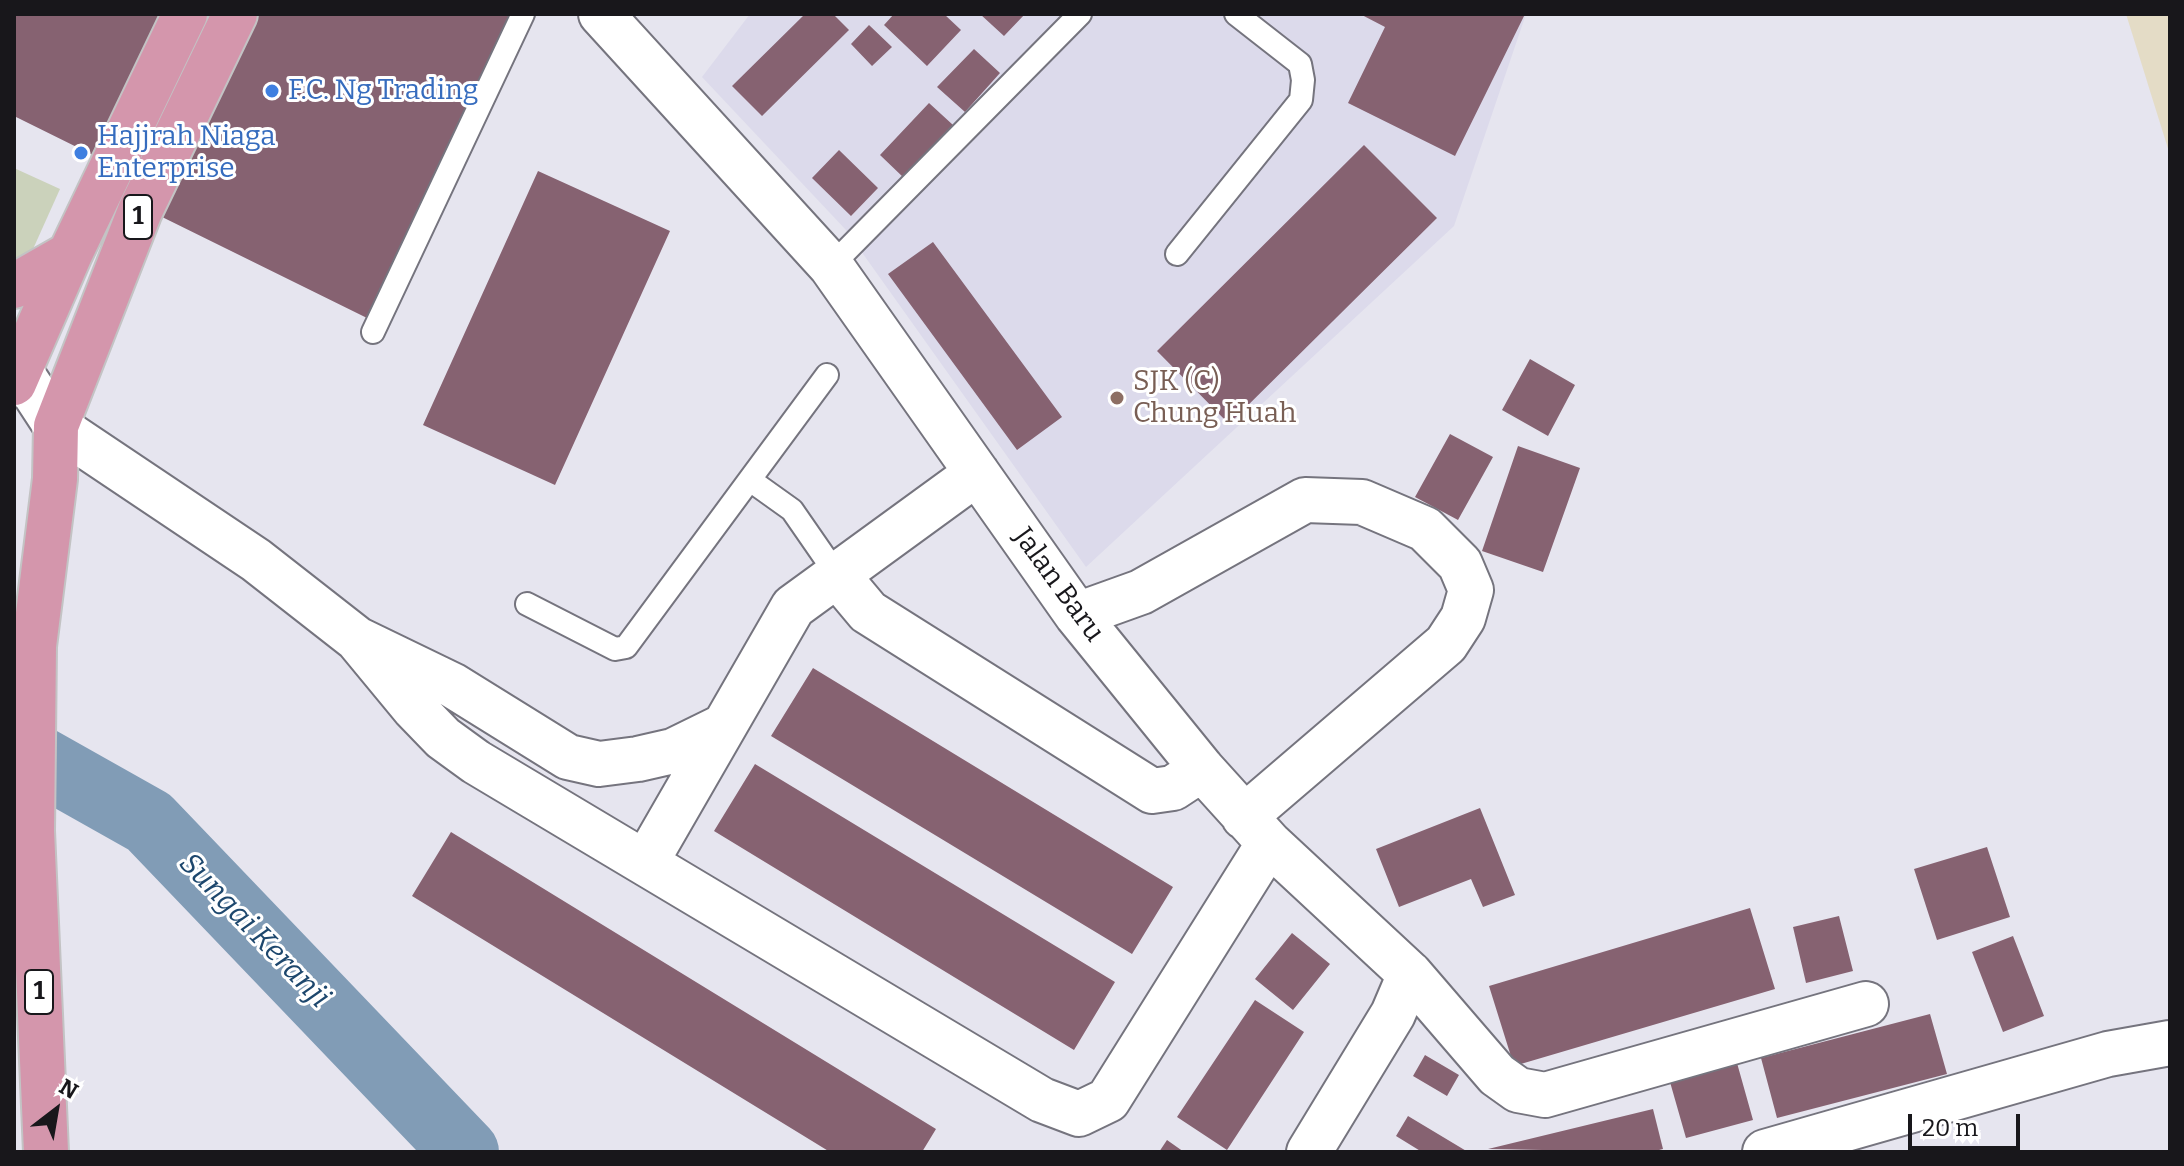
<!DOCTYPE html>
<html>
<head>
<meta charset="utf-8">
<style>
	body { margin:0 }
	#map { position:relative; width:2184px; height:1166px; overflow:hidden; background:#e6e5ef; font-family:Bitter,serif }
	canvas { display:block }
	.frame { position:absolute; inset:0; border:16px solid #18171b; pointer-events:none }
	.north { position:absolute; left:16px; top:1070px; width:80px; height:80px; -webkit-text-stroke:6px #fff; paint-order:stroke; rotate:31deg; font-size:22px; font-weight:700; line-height:32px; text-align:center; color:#18171b }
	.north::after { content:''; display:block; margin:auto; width:28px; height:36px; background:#18171b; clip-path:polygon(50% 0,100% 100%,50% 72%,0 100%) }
	.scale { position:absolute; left:1908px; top:1114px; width:112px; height:36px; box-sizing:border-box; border:4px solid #18171b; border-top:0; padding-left:10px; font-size:24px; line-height:28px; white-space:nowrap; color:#18171b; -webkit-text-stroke:6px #fff; paint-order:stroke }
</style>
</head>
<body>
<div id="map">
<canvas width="2184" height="1166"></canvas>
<div class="frame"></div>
<div class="north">N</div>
<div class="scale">20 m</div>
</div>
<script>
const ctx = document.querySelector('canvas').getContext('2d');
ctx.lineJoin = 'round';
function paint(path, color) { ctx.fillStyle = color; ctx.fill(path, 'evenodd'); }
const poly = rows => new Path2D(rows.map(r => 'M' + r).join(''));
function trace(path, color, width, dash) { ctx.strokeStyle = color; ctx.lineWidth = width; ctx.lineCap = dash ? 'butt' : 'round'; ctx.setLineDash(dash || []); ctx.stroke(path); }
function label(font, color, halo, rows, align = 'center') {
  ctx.font = font + ' Bitter,serif'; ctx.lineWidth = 6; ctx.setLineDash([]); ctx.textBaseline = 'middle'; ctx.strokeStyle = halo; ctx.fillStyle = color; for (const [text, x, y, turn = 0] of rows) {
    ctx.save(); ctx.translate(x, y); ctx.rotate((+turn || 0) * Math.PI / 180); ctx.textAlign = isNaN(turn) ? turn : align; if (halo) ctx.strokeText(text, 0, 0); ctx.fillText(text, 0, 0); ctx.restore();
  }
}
paint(poly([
	[750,14,1526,14,1454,226,1086,567,846,230,702,77]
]), '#dcdaeb');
paint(poly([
	[2126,14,2170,14,2170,155]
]), '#e4dcc6');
paint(poly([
	[14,168,60,189,29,258,14,266]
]), '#cbd2bb');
trace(poly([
	[14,746,149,822,465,1152]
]), '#819cb6', 68);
paint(poly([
	[14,14,180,14,107,162,14,116],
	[255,14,518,14,367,318,156,214],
	[805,14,833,14,849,30,762,116,732,86],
	[894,14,944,14,961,30,927,66,884,25],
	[980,14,1025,14,1004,36],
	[1360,14,1525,14,1455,156,1348,103,1385,27],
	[869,25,892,47,872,66,851,44],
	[974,49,1000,73,965,112,937,87],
	[929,103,953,125,904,178,880,155],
	[1364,145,1437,218,1229,424,1157,351],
	[839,150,878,188,851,216,812,178],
	[538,171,670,231,555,485,423,425],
	[933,242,1062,417,1017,450,888,274],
	[1530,359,1575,385,1548,436,1502,410],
	[1450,434,1493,457,1458,520,1415,497],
	[1518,446,1580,468,1543,572,1482,551],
	[813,668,1173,887,1132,954,771,736],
	[755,764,1115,982,1074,1050,714,831],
	[1480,808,1515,895,1483,907,1471,879,1399,907,1376,849],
	[451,832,936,1129,922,1152,830,1152,412,896],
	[1987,847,2010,917,1937,940,1914,869],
	[1750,908,1775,989,1514,1066,1489,986],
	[1839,916,1853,971,1806,983,1793,927],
	[1292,933,1330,964,1293,1010,1255,979],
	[2013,936,2044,1016,2003,1032,1972,952],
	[1255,1000,1304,1032,1227,1150,1177,1117],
	[1930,1014,1947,1074,1777,1118,1761,1058],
	[1425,1055,1459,1075,1447,1096,1413,1076],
	[1737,1063,1753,1120,1686,1138,1670,1082],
	[1653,1109,1663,1149,1651,1152,1488,1149],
	[1408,1116,1468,1152,1422,1152,1396,1136],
	[1167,1140,1184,1152,1159,1152]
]), '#866271');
const service = poly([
	[1177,254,1301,100,1303,80,1300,64,1236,14],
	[831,266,1080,14],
	[373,332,523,14],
	[750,480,792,510,837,575],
	[527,604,615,649,626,647,827,375]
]);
const minor = poly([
	[601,14,831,266,1077,615,1202,769,1269,843,1410,974,1393,1014,1309,1152],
	[56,426,256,560,357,639,452,685,568,757,599,764,638,759,673,751,724,726],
	[837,575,868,612,1152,791,1173,788,1202,769],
	[1077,615,1141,592,1305,500,1362,502,1425,529,1460,564,1471,590,1463,618,1446,644,1244,817],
	[357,639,414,708,443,738,476,762,1042,1100,1079,1114,1108,1100,1269,843],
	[646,862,793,607,977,473],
	[1410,974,1497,1075,1518,1090,1545,1095,1866,1004],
	[1765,1152,2108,1054,2170,1043]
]);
const tertiary = poly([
	[14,369,20,371,56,426]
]);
const trunk = poly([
	[14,286,70,254],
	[14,383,70,254,185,14],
	[46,1152,32,831,34,646,55,479,56,426,140,211,235,14]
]);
trace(service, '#75747e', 26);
trace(minor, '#75747e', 48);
trace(tertiary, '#75747e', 48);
trace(trunk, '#c3c3c4', 48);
trace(service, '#fff', 22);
trace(minor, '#fff', 44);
trace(tertiary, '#fff', 44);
trace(trunk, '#d496ac', 44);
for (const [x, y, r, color] of [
	[272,91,8,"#3f7fe0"],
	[81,153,8,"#3f7fe0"],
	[1117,398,8,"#8d6e63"]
]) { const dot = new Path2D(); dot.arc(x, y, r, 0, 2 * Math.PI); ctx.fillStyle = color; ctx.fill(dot); trace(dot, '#fff', 3); }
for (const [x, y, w] of [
	[138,217,28],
	[39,992,28]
]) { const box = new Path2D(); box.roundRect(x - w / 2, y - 22, w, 44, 6); ctx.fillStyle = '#fff'; ctx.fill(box); trace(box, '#18171b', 2); }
label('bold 26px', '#18171b', null, [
	["1",138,217],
	["1",39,992]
]);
label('28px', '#366cbe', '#fff', [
	["F.C. Ng Trading",288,91],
	["Hajjrah Niaga",97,137],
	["Enterprise",97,169]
], 'left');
label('28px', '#785e54', '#fff', [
	["SJK (C)",1133,382],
	["Chung Huah",1133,414]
], 'left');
label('28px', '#18171b', '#fff', [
	["Jalan Baru",1058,585,54]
]);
label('italic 30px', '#1d476d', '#fff', [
	["Sungai Keranji",254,931,46]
]);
</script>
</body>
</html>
